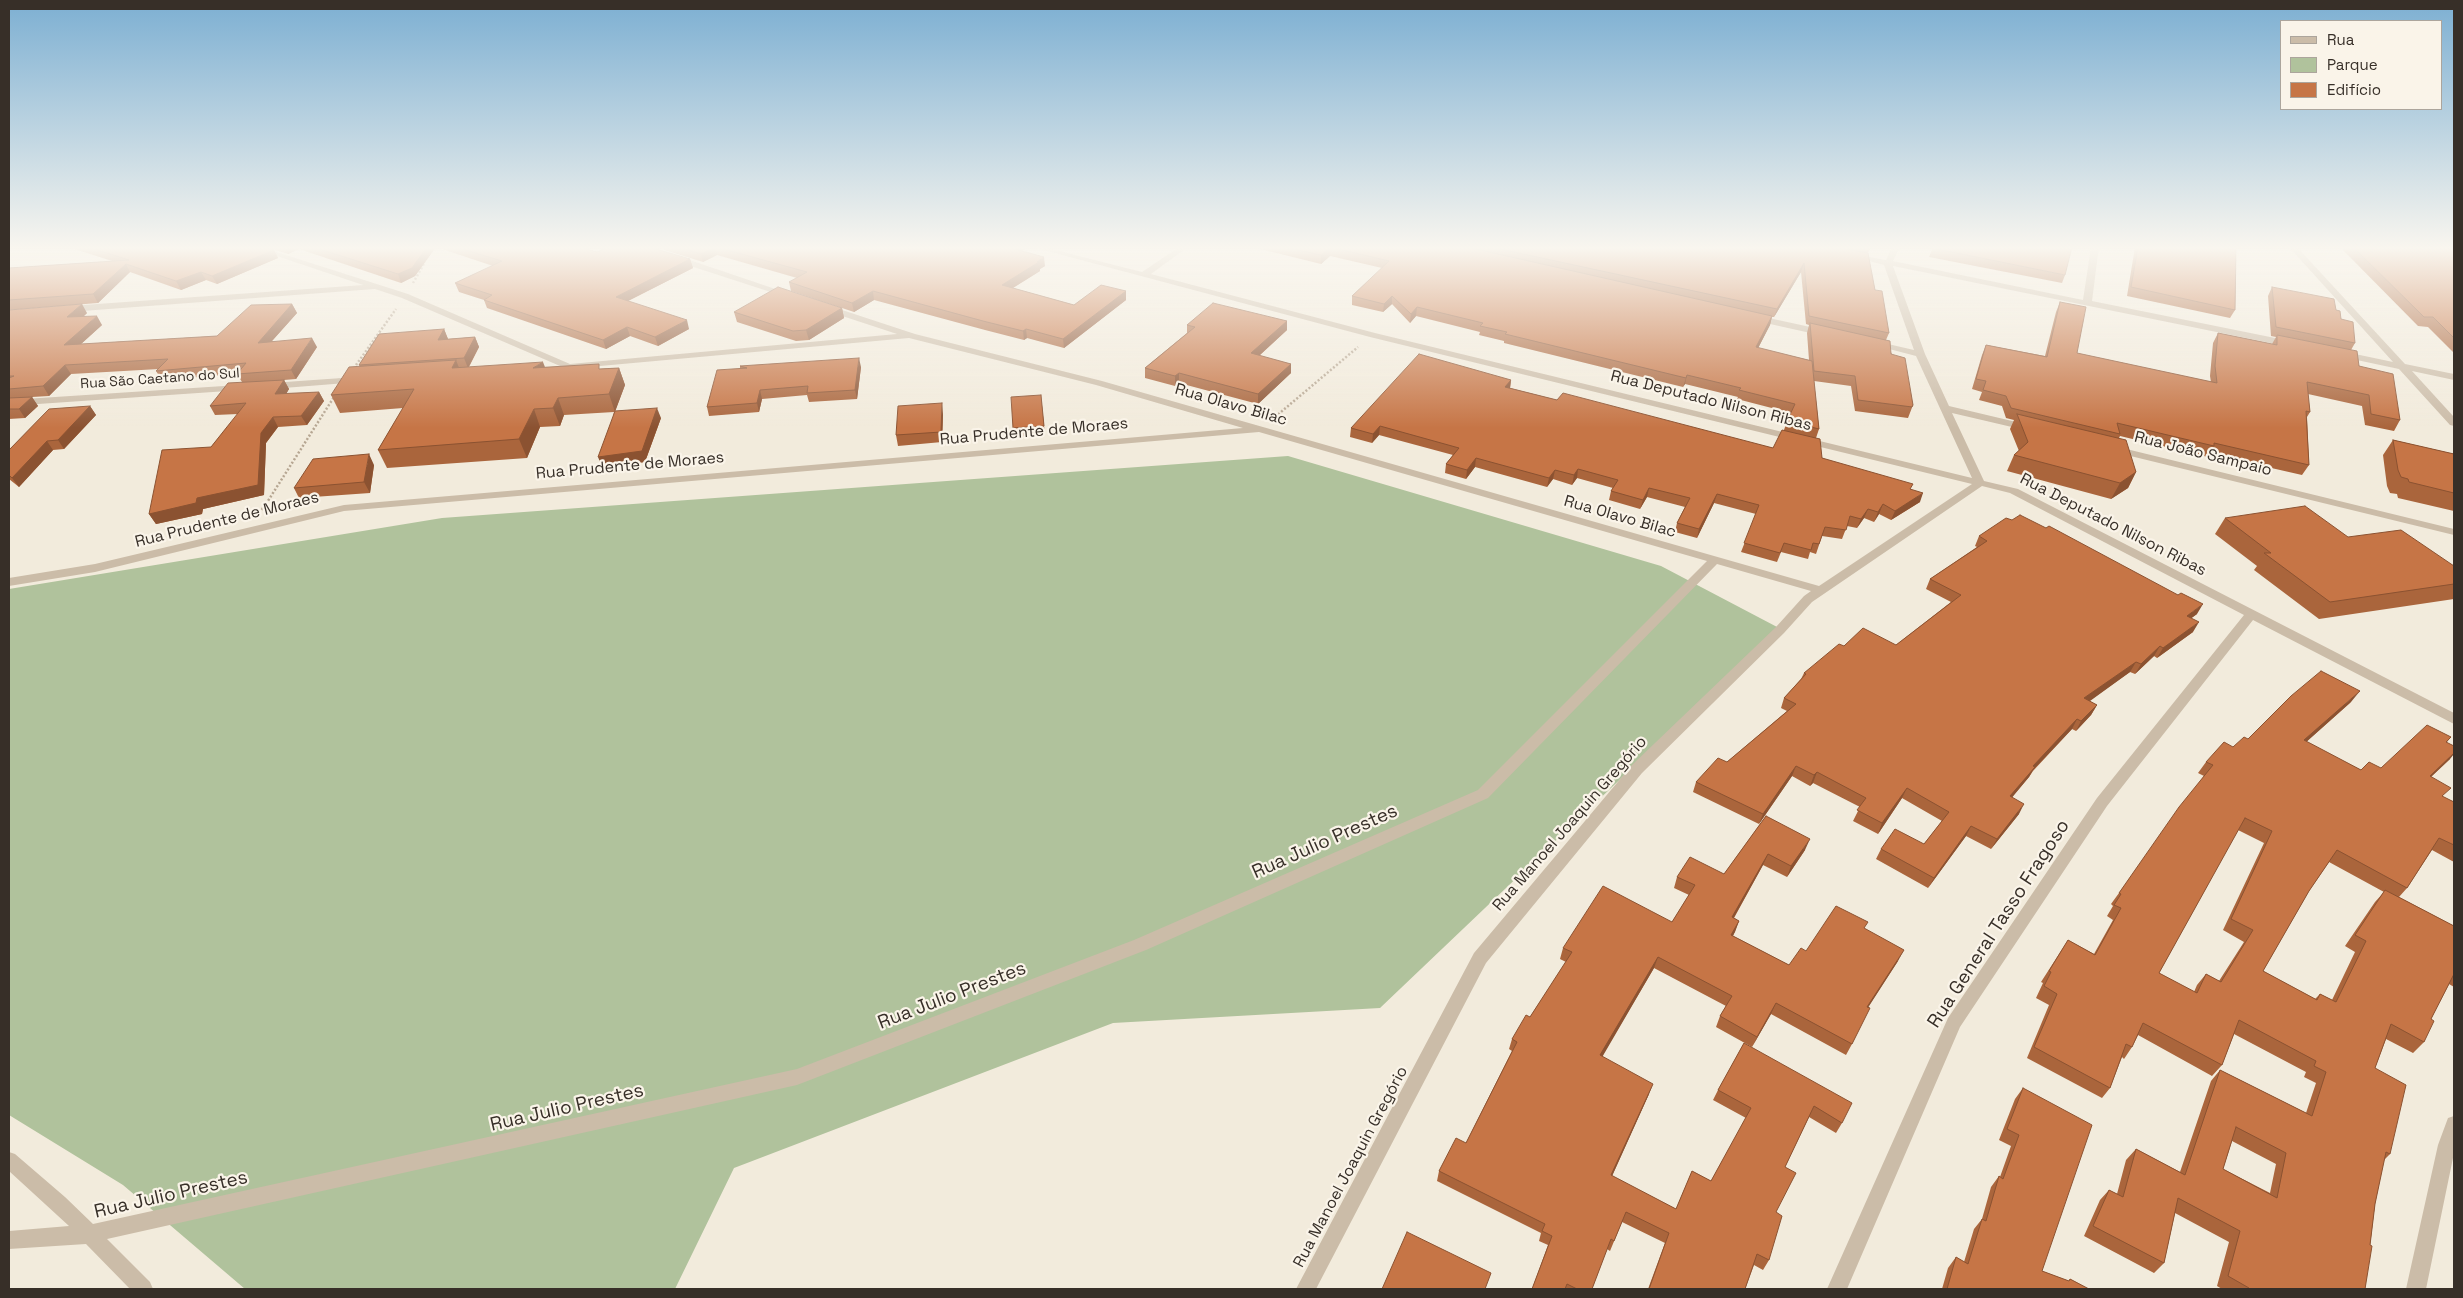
<!DOCTYPE html>
<html>
<head>
<meta charset="utf-8">
<style>
	body { margin:0 }
	#map { position:relative; width:2463px; height:1298px; overflow:hidden; background:#f2ebdc; font-family:"Space Grotesk",sans-serif }
	canvas { display:block }
	.frame { position:absolute; inset:0; border:10px solid #372f28; pointer-events:none }
	.legend { position:absolute; left:2280px; top:20px; width:162px; height:90px; box-sizing:border-box; background:#faf4e9; border:1px solid #aca59c; margin:0; padding:6px 9px; list-style:none; font-size:15px; color:#372f28 }
	.legend li { display:flex; align-items:center; gap:10px; height:25px }
	.legend b { width:25px; border:1px solid #aca59c }
</style>
</head>
<body>
<div id="map">
<canvas width="2463" height="1298"></canvas>
<div class="frame"></div>
<ul class="legend">
<li><b style="height:6px;background:#cbbca8"></b>Rua</li>
<li><b style="height:14px;background:#b0c29c"></b>Parque</li>
<li><b style="height:14px;background:#c67546"></b>Edifício</li>
</ul>
</div>
<script>
const ctx = document.querySelector('canvas').getContext('2d');
ctx.lineJoin = 'round';
function paint(path, color) { ctx.fillStyle = color; ctx.fill(path, 'evenodd'); }
const poly = rows => new Path2D(rows.map(r => 'M' + r).join(''));
function trace(path, color, width, dash) { ctx.strokeStyle = color; ctx.lineWidth = width; ctx.lineCap = dash ? 'butt' : 'round'; ctx.setLineDash(dash || []); ctx.stroke(path); }
function label(font, color, halo, rows, align = 'center') {
  ctx.font = font + ' "Space Grotesk",sans-serif'; ctx.lineWidth = 4.5; ctx.setLineDash([]); ctx.textBaseline = 'middle'; ctx.strokeStyle = halo; ctx.fillStyle = color; for (const [text, x, y, turn = 0] of rows) {
    ctx.save(); ctx.translate(x, y); ctx.rotate((+turn || 0) * Math.PI / 180); ctx.textAlign = isNaN(turn) ? turn : align; if (halo) ctx.strokeText(text, 0, 0); ctx.fillText(text, 0, 0); ctx.restore();
  }
}
paint(poly([
	[1288,456,1661,566,1779,628,1380,1008,1113,1023,734,1168,675,1289,245,1289,123,1185,9,1115,9,589,442,518]
]), '#b0c29c');
trace(poly([
	[413,283,425,262],
	[356,365,396,309],
	[1275,417,1358,347],
	[266,504,334,397]
]), '#b6a692', 2.5, [2, 2]);
trace(poly([
	[262,510,267,502]
]), '#b6a692', 3, [2.5, 2.5]);
paint(poly([
	[250,247,261,247,408,294,570,364,897,334,824,310,823,308,827,305,915,334,1102,381,1819,586,1972,484,1370,337,1032,247,1044,247,1142,272,1179,247,1188,247,1151,274,1375,333,1972,478,1916,356,1870,344,1875,341,1914,350,1884,265,1850,256,1854,254,1886,260,1892,247,1900,247,1893,261,2083,300,2091,247,2099,247,2092,301,2290,341,2295,344,2290,347,1893,266,1925,354,1949,406,2033,426,2034,428,2029,431,1952,413,1984,481,2018,489,2454,713,2454,724,2253,620,2107,806,1960,1027,1847,1289,1827,1289,1948,1018,2097,798,2244,615,2010,493,1982,486,1812,602,1784,633,1642,773,1486,963,1316,1289,1296,1289,1474,953,1632,765,1776,627,1804,596,1811,591,1717,564,1488,798,1146,950,797,1085,107,1239,150,1282,153,1289,130,1289,86,1244,9,1249,9,1231,69,1226,9,1171,9,1152,15,1154,65,1197,93,1224,797,1069,1134,940,1478,790,1707,561,1259,432,344,511,95,572,9,586,9,578,95,564,344,505,1243,428,1096,385,909,338,567,369,402,298,375,289,69,312,65,309,69,306,363,285,250,247],
	[2289,247,2297,247,2405,364,2454,374,2454,380,2412,371,2454,417,2454,426,2450,425,2399,369,2338,356,2338,352,2341,351,2393,362,2289,247],
	[672,256,678,256,793,295,786,297,672,260,672,256],
	[1755,315,1824,330,1829,333,1824,336,1752,320,1752,316,1755,315],
	[356,377,361,380,359,382,271,389,266,386,271,383,356,377],
	[239,385,242,386,242,390,9,406,9,400,239,385],
	[2114,446,2454,529,2454,535,2110,451,2109,449,2114,446],
	[2454,1116,2454,1153,2426,1289,2406,1289,2438,1145,2448,1118,2454,1116]
]), '#cbbca8');
paint(poly([
	[68,247,264,247,274,250,278,258,217,284,206,280,181,290,130,272,98,303,9,310,9,268,112,261],
	[266,247,579,247,597,252,690,259,693,268,628,301,689,329,658,346,630,336,606,349,487,308,484,300,459,292,455,283,493,266,436,247,415,276,401,283,299,249,288,254],
	[655,247,1028,247,1021,251,1045,266,1040,269,1040,271,1013,288,1074,305,1126,291,1126,300,1064,348,1027,338,1024,340,985,330,874,300,854,312,791,291,789,282,797,278,717,255,703,262],
	[1252,247,1871,247,1868,253,1875,290,1889,333,1886,340,1913,405,1908,418,1855,411,1851,386,1814,381,1819,429,1816,438,1822,458,1911,489,1920,502,1891,520,1879,514,1874,522,1864,518,1857,528,1847,526,1842,539,1822,536,1816,554,1810,552,1808,559,1781,552,1777,562,1741,552,1756,514,1714,503,1697,538,1675,532,1677,523,1685,507,1647,497,1640,509,1609,500,1611,491,1613,488,1577,478,1572,485,1553,479,1547,487,1475,467,1466,479,1445,473,1446,464,1453,455,1379,435,1372,443,1350,437,1351,428,1511,380,1510,388,1557,400,1773,448,1784,430,1787,421,1791,413,1737,399,1738,397,1685,384,1683,387,1504,343,1504,341,1479,335,1480,332,1416,316,1410,323,1392,304,1383,312,1352,305,1352,296,1382,268,1330,256,1321,264],
	[1801,272,1806,324,1809,325,1807,333,1809,360,1758,348,1770,325,1772,317,1774,317],
	[1933,247,2065,275,2062,283,1929,257],
	[2135,247,2236,247,2235,310,2230,318,2127,296],
	[2340,247,2454,247,2454,353,2428,327,2418,326],
	[2272,287,2336,310,2355,343,2351,350,2359,366,2400,420,2394,431,2365,425,2362,406,2308,394,2310,412,2307,417,2309,465,2302,475,2210,454,2208,457,2120,436,2119,438,2136,472,2128,488,2111,499,2007,471,2014,455,2019,451,2010,429,2014,420,2006,418,2002,406,1979,400,1982,392,1972,389,1982,355,1986,345,2045,356,2056,312,2060,302,2077,353,2211,382,2210,376,2213,343,2218,333,2272,344,2276,337,2271,336,2268,296],
	[292,304,297,313,272,341,317,347,296,379,284,380,289,389,286,394,319,392,324,401,307,425,278,427,266,443,264,495,203,509,202,514,156,524,149,514,211,447,238,414,215,415,210,406,242,382,237,374,162,380,156,371,159,369,71,374,49,396,32,397,38,406,25,418,9,419,9,310,87,313,83,317,102,325,81,344,217,336],
	[842,308,844,318,809,340,796,341,737,322,734,312],
	[1287,321,1287,330,1259,356,1291,364,1291,373,1258,404,1179,383,1175,386,1145,378,1145,368,1187,333,1187,325],
	[444,329,448,339,475,337,479,347,469,367,545,367,600,369,619,368,625,385,615,411,661,418,645,462,602,467,614,412,564,415,560,426,540,427,527,458,387,468,378,450,403,408,340,413,331,395,360,367,359,365],
	[740,366,861,367,857,399,809,402,807,395,762,399,759,412,709,416,707,407,740,369],
	[1041,395,1045,435,1014,437,1013,428],
	[90,406,96,415,64,449,53,450,19,487,9,479,9,450],
	[943,414,942,442,898,446,896,435],
	[2393,440,2454,454,2454,511,2398,498,2397,494,2390,493,2387,486,2383,455],
	[374,465,370,493,299,498,294,488],
	[2225,518,2348,537,2454,566,2454,599,2319,619,2254,570,2257,566,2215,534],
	[1979,536,2197,614,2191,618,2193,632,2157,658,2154,656,2135,674,2130,672,2089,701,2097,705,2091,715,2076,731,2072,729,2033,771,2029,777,2012,797,2019,814,1991,849,1966,836,1928,888,1876,859,1881,849,1924,844,1942,821,1902,798,1878,834,1853,821,1860,807,1813,783,1810,786,1792,776,1759,824,1693,792,1696,782,1727,762,1787,711,1781,708,1784,698,1801,679,1804,673,1844,646,1896,645,1951,602,1926,589,1930,579,1977,547,1975,546],
	[2351,702,2306,742,2361,770,2381,768,2451,737,2447,742,2450,759,2431,777,2443,797,2454,802,2454,862,2432,850,2407,888,2399,897,2454,926,2454,987,2449,984,2431,1019,2424,1042,2413,1053,2386,1039,2375,1068,2390,1154,2384,1160,2375,1204,2365,1289,2222,1289,2217,1286,2229,1242,2175,1213,2164,1263,2154,1273,2084,1236,2100,1200,2109,1190,2117,1194,2126,1160,2136,1149,2180,1172,2211,1081,2220,1070,2306,1113,2316,1083,2304,1077,2306,1072,2234,1034,2222,1065,2212,1076,2138,1035,2132,1047,2124,1059,2122,1057,2110,1088,2102,1098,2027,1058,2049,1005,2036,998,2043,983,2041,982,2068,940,2094,954,2113,920,2107,916,2113,906,2111,904,2204,776,2198,773,2206,762,2248,739],
	[2238,830,2264,843,2223,930,2244,942,2219,981,2206,974,2197,985,2194,992,2159,973],
	[2329,862,2384,892,2375,902,2345,946,2355,952,2332,1000,2320,994,2315,999,2263,971,2309,891],
	[2232,1141,2276,1164,2270,1193,2223,1169],
	[1766,816,1805,850,1787,877,1763,865,1734,918,1739,921,1733,936,1789,965,1806,951,1865,929,1898,961,1868,1007,1852,1044,1846,1055,1771,1014,1752,1047,1716,1027,1720,1016,1726,1006,1654,968,1602,1056,1649,1094,1612,1176,1676,1209,1692,1171,1711,1181,1746,1118,1713,1100,1718,1090,1744,1043,1842,1123,1836,1133,1809,1117,1785,1167,1776,1212,1769,1260,1763,1270,1754,1265,1745,1289,1648,1289,1665,1243,1622,1222,1610,1251,1607,1249,1592,1289,1532,1289,1548,1245,1539,1241,1541,1233,1437,1181,1439,1171,1466,1143,1512,1051,1509,1049,1512,1039,1530,1017,1566,962,1560,959,1563,948,1672,922,1689,895,1674,888,1677,877,1724,874],
	[2023,1088,2042,1271,2069,1281,2070,1279,2089,1289,1942,1289,1948,1268,1956,1257,1964,1262,1974,1229,1982,1219,1991,1187,1999,1176,2000,1177,2011,1146,1999,1140,2015,1099]
]), '#aa653c');
paint(poly([
	[285,247,298,247,299,249,288,254],
	[427,247,436,247,415,276,401,283,398,274],
	[715,247,717,255,703,262,701,254],
	[1014,247,1028,247,1012,257,1011,248],
	[1330,247,1330,256,1321,264,1321,255],
	[274,250,278,258,217,284,212,276],
	[1044,257,1045,266,1040,269,1040,271,1003,294,1002,285],
	[690,259,693,268,618,306,616,297],
	[1804,263,1801,272,1774,317,1777,309],
	[126,264,130,272,98,303,93,294],
	[201,272,206,280,181,290,176,281],
	[873,291,874,300,854,312,852,303],
	[1126,291,1126,300,1064,348,1063,339],
	[1392,296,1392,304,1383,312,1384,304],
	[82,304,87,313,73,326,67,317],
	[292,304,297,313,263,351,258,343],
	[1417,307,1416,316,1410,323,1411,314],
	[842,308,844,318,809,340,806,330],
	[97,316,102,325,70,354,64,345],
	[1772,316,1770,325,1754,356,1756,347],
	[687,320,689,329,658,346,655,337],
	[1287,321,1287,330,1251,363,1251,353],
	[627,327,630,336,606,349,603,340],
	[444,329,448,339,442,350,438,340],
	[1026,329,1027,338,1024,340,1023,331],
	[475,337,479,347,468,368,464,358],
	[312,338,317,347,296,379,291,370],
	[859,358,861,367,857,399,855,390],
	[456,360,463,378,452,368],
	[543,362,550,380,533,368],
	[1291,364,1291,373,1258,404,1258,394],
	[65,365,71,374,49,396,43,386],
	[619,368,625,385,615,412,609,394],
	[1179,373,1179,383,1175,386,1175,376],
	[1687,375,1685,384,1683,387],
	[284,380,289,389,280,404,275,394],
	[1511,380,1510,388,1505,387],
	[760,390,762,399,759,412,757,403],
	[319,392,324,401,307,425,301,416],
	[32,397,38,406,25,418,19,409],
	[558,398,564,415,560,426,553,408],
	[942,403,943,414,942,442,941,432],
	[90,406,96,415,64,449,58,440],
	[657,408,661,418,645,462,602,467,598,457],
	[534,409,540,427,527,458,519,439],
	[273,417,278,427,266,443,264,495,203,509,202,514,156,524,149,514,261,433],
	[1380,426,1379,435,1372,443,1373,434],
	[47,441,53,450,19,487,12,478],
	[369,454,374,465,370,493,364,482],
	[1476,458,1475,467,1466,479,1467,470],
	[1578,469,1577,478,1572,485,1574,475],
	[1555,470,1553,479,1547,487,1549,478],
	[2136,472,2128,488,2111,499,2120,483],
	[1649,488,1647,497,1640,509,1643,500],
	[1923,493,1920,502,1891,520,1895,511],
	[1717,494,1714,503,1697,538,1699,529],
	[1883,504,1879,514,1874,522,1878,512],
	[1868,509,1864,518,1857,528,1861,519],
	[2203,604,2197,614,2181,626,2187,616],
	[2199,622,2193,632,2157,658,2163,648],
	[2160,646,2154,656,2135,674,2141,664],
	[2136,662,2130,672,2079,709,2084,698],
	[2360,691,2351,702,2295,752,2304,740],
	[2097,705,2091,715,2076,731,2081,721],
	[2077,719,2072,729,2033,770,2029,777,2005,806,2010,796,2033,766],
	[2454,753,2454,754,2450,759,2420,787,2430,776],
	[1796,766,1792,776,1759,824,1763,814],
	[1817,772,1813,783,1810,786,1814,775],
	[1907,788,1902,798,1878,834,1882,823],
	[2024,804,2019,814,1991,849,1997,839],
	[1971,826,1966,836,1928,888,1934,878],
	[1810,839,1805,850,1787,877,1791,866],
	[1768,854,1763,865,1728,928,1732,917],
	[1739,921,1735,932,1727,946,1731,935],
	[1904,950,1898,961,1862,1017,1867,1007],
	[1658,957,1654,968,1597,1066,1600,1055],
	[1776,1003,1771,1014,1752,1047,1757,1037],
	[1653,1084,1649,1094,1608,1185,1611,1175]
]), '#8b5231');
const building = poly([
	[88,247,264,247,274,250,212,276,201,272,176,281,126,264,93,294,9,300,9,268,129,260,88,247],
	[313,247,427,247,412,268,398,274,313,247],
	[456,247,579,247,597,252,609,247,649,247,690,259,616,297,687,320,655,337,627,327,603,340,484,300,492,295,455,283,502,261,456,247],
	[679,247,715,247,701,254,679,247],
	[716,247,1014,247,1011,248,1044,257,1037,262,1039,262,1002,285,1074,305,1101,285,1126,291,1063,339,1026,329,1023,331,983,321,873,291,852,303,789,282,807,272,716,247],
	[1284,247,1467,247,1772,316,1756,347,1812,361,1819,429,1787,421,1795,404,1739,390,1741,388,1687,375,1686,378,1505,334,1507,332,1480,326,1483,323,1417,307,1411,314,1392,296,1384,304,1352,296,1389,261,1330,247,1321,255,1284,247],
	[1491,247,1834,247,1868,253,1875,290,1882,291,1889,333,1809,316,1804,263,1777,309,1491,247],
	[1933,247,2072,247,2065,275,1932,248,1933,247],
	[2138,247,2236,247,2235,310,2131,287,2138,247],
	[2353,247,2454,247,2454,338,2433,317,2424,317,2353,247],
	[778,287,842,308,806,330,793,331,734,312,778,287],
	[2272,287,2334,299,2336,310,2340,311,2341,319,2353,322,2355,343,2276,327,2272,287],
	[2060,302,2086,307,2077,353,2217,383,2215,366,2218,333,2277,345,2277,335,2357,351,2359,366,2393,374,2400,420,2371,414,2369,395,2307,382,2310,412,2306,411,2309,465,2214,443,2214,446,2117,423,2120,434,2011,408,2006,396,1983,390,1986,381,1976,379,1986,345,2047,357,2060,302],
	[1213,303,1287,321,1251,353,1291,364,1258,394,1179,373,1175,376,1145,368,1195,327,1187,325,1213,303],
	[82,304,67,317,97,316,64,345,217,336,251,305,292,304,258,343,312,338,291,370,237,374,246,363,156,371,168,359,65,365,43,386,9,389,9,378,14,376,9,376,9,310,82,304],
	[1810,323,1890,341,1891,354,1905,358,1913,405,1912,407,1858,400,1855,376,1814,371,1810,323],
	[444,329,438,340,475,337,464,358,359,365,379,334,444,329],
	[1419,354,1511,380,1505,387,1557,400,1563,393,1773,448,1782,430,1820,439,1822,458,1913,484,1910,489,1923,493,1895,511,1883,504,1878,512,1868,509,1861,519,1850,516,1846,530,1825,527,1819,544,1813,543,1811,550,1784,543,1780,553,1744,543,1759,505,1717,494,1699,529,1677,523,1690,498,1649,488,1643,500,1611,491,1618,480,1578,469,1574,475,1555,470,1549,478,1476,458,1467,470,1446,464,1459,448,1380,426,1373,434,1351,428,1419,354],
	[859,358,855,390,807,393,808,386,760,390,757,403,707,407,717,370,747,368,740,366,859,358],
	[456,360,452,368,543,362,533,368,599,364,599,369,619,368,609,394,558,398,553,408,534,409,519,439,378,450,414,389,331,395,349,367,456,360],
	[284,380,275,394,319,392,301,416,273,417,261,433,258,485,197,498,196,503,149,514,162,450,211,447,246,403,210,406,228,383,284,380],
	[1041,395,1044,426,1013,428,1011,397,1041,395],
	[32,397,19,409,9,409,9,398,32,397],
	[942,403,941,432,896,435,898,406,942,403],
	[90,406,58,440,47,441,12,478,9,475,9,450,49,409,90,406],
	[657,408,642,451,598,457,615,411,657,408],
	[2017,414,2126,440,2136,472,2120,483,2014,455,2028,442,2017,414],
	[2393,440,2454,454,2454,493,2409,482,2408,479,2401,477,2398,470,2393,440],
	[369,454,364,482,294,488,313,459,369,454],
	[2305,506,2348,537,2401,530,2454,566,2454,584,2330,602,2264,553,2271,553,2225,518,2305,506],
	[2020,515,2046,528,2049,526,2178,595,2181,593,2203,604,2187,616,2199,622,2163,648,2160,646,2141,664,2136,662,2084,698,2097,705,2081,721,2077,719,2033,766,2035,767,2010,796,2024,804,1997,839,1971,826,1934,878,1881,849,1895,829,1924,844,1949,812,1907,788,1882,823,1857,810,1866,798,1817,772,1814,775,1796,766,1763,814,1696,782,1718,758,1727,762,1796,704,1784,698,1806,674,1804,673,1839,644,1844,646,1863,628,1896,645,1961,595,1930,579,1987,541,1979,536,2006,518,2012,520,2020,515],
	[2321,671,2360,691,2304,740,2361,770,2369,762,2381,768,2427,725,2451,737,2446,742,2454,746,2454,753,2430,776,2451,788,2442,796,2454,802,2454,845,2439,838,2407,888,2337,850,2309,891,2263,971,2317,1000,2320,994,2336,1002,2366,941,2355,935,2385,890,2454,926,2454,974,2431,1019,2434,1021,2424,1042,2391,1024,2375,1068,2406,1085,2390,1154,2386,1152,2375,1204,2370,1245,2372,1246,2365,1289,2249,1289,2249,1288,2228,1276,2240,1231,2178,1198,2164,1263,2093,1226,2109,1190,2123,1197,2136,1149,2185,1175,2220,1070,2312,1116,2326,1072,2314,1066,2316,1061,2239,1020,2222,1065,2143,1023,2132,1047,2126,1044,2110,1088,2034,1047,2057,994,2044,986,2051,972,2049,971,2068,940,2095,955,2121,908,2114,905,2121,894,2119,893,2179,807,2213,765,2206,762,2224,742,2233,747,2244,737,2248,739,2291,696,2321,671],
	[2245,818,2272,831,2231,919,2253,930,2221,982,2206,974,2197,993,2159,973,2245,818],
	[2236,1127,2286,1153,2277,1198,2223,1169,2236,1127],
	[1766,816,1810,839,1791,866,1768,854,1732,917,1739,921,1731,935,1789,965,1801,948,1806,951,1836,906,1868,922,1864,928,1904,950,1867,1007,1870,1008,1852,1044,1776,1003,1757,1037,1720,1016,1732,996,1658,957,1600,1055,1653,1084,1611,1175,1676,1209,1692,1171,1711,1181,1751,1108,1718,1090,1744,1043,1852,1103,1842,1123,1814,1106,1785,1167,1796,1173,1776,1212,1782,1216,1769,1260,1757,1254,1745,1289,1649,1289,1669,1233,1626,1212,1614,1241,1611,1239,1592,1289,1577,1289,1567,1284,1565,1289,1532,1289,1552,1236,1542,1231,1545,1224,1439,1171,1456,1138,1466,1143,1517,1042,1512,1039,1526,1015,1530,1017,1572,952,1563,948,1603,886,1672,922,1695,885,1677,877,1690,857,1724,874,1766,816],
	[2023,1088,2092,1125,2042,1271,2069,1281,2070,1279,2089,1289,1947,1289,1956,1257,1968,1264,1982,1219,1986,1221,1999,1176,2003,1179,2019,1135,2007,1129,2023,1088],
	[1407,1232,1491,1273,1485,1289,1382,1289,1407,1232]
]);
paint(building, '#c67546');
trace(building, '#8b5231', 1);
const sky = ctx.createLinearGradient(0, 0, 0, 428);
sky.addColorStop(0, '#7cafd2');
sky.addColorStop(0.58, '#f9f6ef');
sky.addColorStop(1, '#f9f6ef00');
ctx.fillStyle = sky;
ctx.fillRect(0, 0, 2463, 428);
label('14px', '#372f28', '#faf4e9', [
	["Rua São Caetano do Sul",160,379,-4]
]);
label('16px', '#372f28', '#faf4e9', [
	["Rua Deputado Nilson Ribas",1711,401,14],
	["Rua Olavo Bilac",1231,405,16],
	["Rua Prudente de Moraes",1034,432,-5],
	["Rua João Sampaio",2203,454,14],
	["Rua Prudente de Moraes",630,466,-5],
	["Rua Olavo Bilac",1620,517,16],
	["Rua Prudente de Moraes",227,520,-14],
	["Rua Deputado Nilson Ribas",2113,525,27],
	["Rua Manoel Joaquin Gregório",1570,824,-49],
	["Rua Manoel Joaquin Gregório",1351,1167,-62]
]);
label('19px', '#372f28', '#faf4e9', [
	["Rua Julio Prestes",1325,842,-24],
	["Rua General Tasso Fragoso",1999,924,-57],
	["Rua Julio Prestes",952,996,-21],
	["Rua Julio Prestes",567,1108,-13],
	["Rua Julio Prestes",171,1195,-13]
]);
</script>
</body>
</html>
